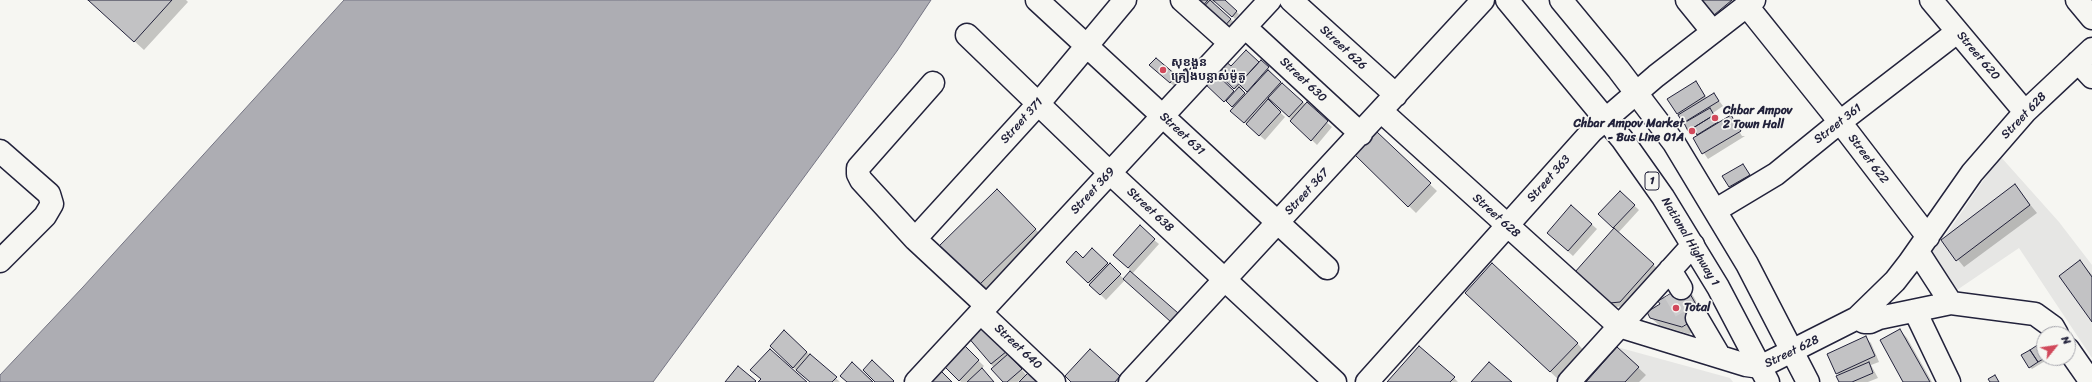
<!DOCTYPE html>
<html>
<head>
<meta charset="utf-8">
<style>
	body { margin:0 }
	#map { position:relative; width:2092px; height:382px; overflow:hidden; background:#f6f6f2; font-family:Sriracha,sans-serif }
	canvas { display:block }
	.north { position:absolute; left:2036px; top:326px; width:40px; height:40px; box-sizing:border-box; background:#f6f6f2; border:1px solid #a1a1a9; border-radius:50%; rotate:60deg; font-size:11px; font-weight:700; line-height:16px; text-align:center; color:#22223b }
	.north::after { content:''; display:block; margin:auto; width:14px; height:18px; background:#d1495b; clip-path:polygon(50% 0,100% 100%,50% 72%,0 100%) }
</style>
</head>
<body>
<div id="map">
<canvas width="2092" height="382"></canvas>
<div class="north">N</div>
</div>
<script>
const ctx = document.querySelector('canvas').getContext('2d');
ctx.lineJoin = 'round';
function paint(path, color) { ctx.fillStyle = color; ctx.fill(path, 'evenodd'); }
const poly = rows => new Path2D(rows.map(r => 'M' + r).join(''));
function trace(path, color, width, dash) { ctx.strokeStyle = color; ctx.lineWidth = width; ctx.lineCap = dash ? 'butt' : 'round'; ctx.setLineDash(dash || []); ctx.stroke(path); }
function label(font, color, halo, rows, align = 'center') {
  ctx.font = font + ' Sriracha,"Noto Sans Khmer",sans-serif'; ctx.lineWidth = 3.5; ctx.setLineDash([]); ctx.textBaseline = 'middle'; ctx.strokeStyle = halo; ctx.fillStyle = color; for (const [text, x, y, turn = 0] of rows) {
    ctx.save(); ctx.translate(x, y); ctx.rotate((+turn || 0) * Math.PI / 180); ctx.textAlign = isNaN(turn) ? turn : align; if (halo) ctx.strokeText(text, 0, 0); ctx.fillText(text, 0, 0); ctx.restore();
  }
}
paint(poly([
	[2000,156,2059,222,2092,265,2092,358,2019,248,1954,292,1928,256,1946,235],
	[1617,347,1730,378,1733,382,1586,382]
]), '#e6e6e4');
const water = poly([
	[344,0,931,0,897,51,653,382,0,382,0,375,83,287,344,0]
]);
paint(water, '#adadb3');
trace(water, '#757583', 1);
paint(poly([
	[89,0,186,0,188,2,144,50],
	[1194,0,1223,0,1239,14,1235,19,1216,1,1213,4,1236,24,1227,35],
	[1704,0,1749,0,1722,21],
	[1246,51,1259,63,1261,61,1282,84,1332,127,1317,145,1273,102,1271,104,1285,117,1265,140,1237,116,1234,108,1209,87,1213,73,1235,93,1237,91,1215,70,1231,68],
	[1244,88,1249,92,1246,95,1241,91],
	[1156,59,1181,81,1175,87,1156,70],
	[1695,82,1707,98,1714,94,1723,106,1713,113,1719,124,1731,116,1735,121,1733,121,1742,136,1745,136,1708,159,1694,139,1699,136,1695,130,1691,132,1689,130,1677,114],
	[1377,134,1437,191,1416,213,1357,155],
	[1743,165,1754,180,1735,192,1724,177],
	[2015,186,2037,213,1964,267,1942,240],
	[997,190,1045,239,985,297,937,249],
	[1620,192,1639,210,1618,233,1658,269,1625,306,1616,307,1581,276,1615,229,1599,214],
	[1572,207,1597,229,1573,256,1553,238],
	[1154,240,1159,244,1132,274,1182,319,1176,326,1125,280,1106,300,1072,267,1092,249,1124,279,1131,271,1119,260],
	[2080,262,2092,275,2092,320],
	[1685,287,1692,294,1709,323,1689,334,1659,325,1651,318],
	[1476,302,1577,343,1586,353,1560,381],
	[983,324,1027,376,1038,382,1021,382,1022,378,1018,382,1004,382,991,364],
	[1900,330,1907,338,1932,382,1904,382],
	[784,332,810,355,840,382,811,382,798,372,776,351],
	[1866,338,1871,343,1879,362,1871,365,1878,378,1868,382,1840,382,1840,376,1837,373],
	[2044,341,2044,358,2050,358,2032,369,2030,367],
	[962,345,984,366,981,369,994,382,961,382,943,364],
	[1617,348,1646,375,1639,382,1588,382],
	[1090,350,1119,377,1124,382,1072,382],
	[1454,378,1458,382,1388,382]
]), '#0003');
const building = poly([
	[88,0,172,0,134,42,88,0],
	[1195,0,1208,0,1198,11,1195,0],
	[1210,0,1231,19,1221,30,1200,11,1210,0],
	[1213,0,1225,0,1237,11,1232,17,1213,0],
	[1702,0,1732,0,1714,15,1702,0],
	[1246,50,1259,62,1234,89,1214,70,1224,60,1231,66,1246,50],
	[1156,58,1176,75,1170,83,1149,65,1156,58],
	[1261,60,1269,67,1247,92,1239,84,1261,60],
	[1268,70,1281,82,1244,123,1230,111,1268,70],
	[1213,71,1234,91,1224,102,1203,82,1213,71],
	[1696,81,1705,96,1677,114,1667,99,1696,81],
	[1282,83,1303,102,1289,117,1268,98,1282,83],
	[1239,87,1245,93,1232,107,1226,101,1239,87],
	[1714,93,1719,101,1683,123,1678,115,1714,93],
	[1268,99,1281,112,1259,136,1246,124,1268,99],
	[1307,102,1328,121,1311,141,1290,121,1307,102],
	[1710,108,1714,115,1688,131,1684,123,1710,108],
	[1714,115,1718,122,1697,135,1693,128,1714,115],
	[1731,115,1741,131,1702,154,1693,138,1731,115],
	[1377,132,1431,183,1408,207,1355,155,1377,132],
	[1743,164,1750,175,1729,187,1722,176,1743,164],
	[2015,184,2030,205,1956,261,1941,240,2015,184],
	[997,189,1036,229,975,289,936,249,997,189],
	[1620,191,1635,205,1613,228,1598,214,1620,191],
	[1571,205,1592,224,1568,251,1547,233,1571,205],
	[1140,225,1155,239,1128,268,1113,255,1140,225],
	[1614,228,1654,264,1620,302,1610,303,1575,272,1614,228],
	[1092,248,1108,263,1088,283,1066,262,1076,251,1083,258,1092,248],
	[2080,260,2092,277,2092,322,2059,276,2080,260],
	[1110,263,1121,274,1100,295,1089,285,1110,263],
	[1492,263,1578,343,1550,372,1465,293,1492,263],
	[1130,271,1178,313,1171,322,1123,279,1130,271],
	[1685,285,1702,315,1682,327,1650,318,1647,312,1660,304,1658,301,1685,285],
	[983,323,1007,351,991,364,967,336,983,323],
	[1900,329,1930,382,1903,382,1880,340,1900,329],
	[784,330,807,352,793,368,770,346,784,330],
	[1866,336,1875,356,1836,374,1827,354,1866,336],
	[2044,340,2044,351,2039,344,2044,340],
	[962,343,979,360,959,381,942,364,962,343],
	[2039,344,2044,351,2045,358,2038,362,2030,350,2039,344],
	[1419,346,1455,377,1450,382,1387,382,1419,346],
	[1617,347,1639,367,1625,382,1586,382,1617,347],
	[770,349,807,382,758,382,761,379,750,370,770,349],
	[1090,349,1120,376,1115,382,1071,382,1065,376,1090,349],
	[2030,350,2038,362,2029,368,2021,355,2030,350],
	[810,354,837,377,832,382,810,382,796,370,810,354],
	[1008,354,1022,369,1007,382,1003,382,991,369,1008,354],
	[872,360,894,381,893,382,875,382,863,370,872,360],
	[852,362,873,382,847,382,840,376,852,362],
	[1489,362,1497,369,1512,382,1471,382,1489,362],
	[1869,362,1873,373,1852,382,1839,382,1836,376,1869,362],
	[738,366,756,381,755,382,725,382,738,366],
	[982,368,994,382,967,382,982,368],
	[939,369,952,382,925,382,939,369],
	[1029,372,1039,382,1019,382,1029,372],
	[1995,375,1999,382,1990,382,1988,379,1995,375]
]);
paint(building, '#c2c2c4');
trace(building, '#22223b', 1);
trace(poly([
	[1674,292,1691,321]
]), '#cccccd', 22, [22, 11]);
const minor = poly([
	[1037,0,1327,268],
	[1182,0,1230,43],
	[1291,0,1396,95],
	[1687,0,1713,32],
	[1931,0,2025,112],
	[2077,0,2092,18],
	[1747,6,1840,122,1928,237],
	[1245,27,1361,134],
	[967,35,1110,173,1335,382],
	[2078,62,2092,77],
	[933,83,858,168,858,174,861,180,915,239,987,306],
	[1381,111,1619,326,1746,365,1760,367,1857,318,1895,281,1909,263,1972,173,2025,112,2092,49],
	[0,151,49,194,52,204,45,216,0,261],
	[1716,210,1776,174,1840,122,1957,32],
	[915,239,1039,103,1125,0],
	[1918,252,1951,303],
	[1670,270,1681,288],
	[1915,311,1949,382],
	[981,313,1054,382],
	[1697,318,1720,357],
	[1857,318,1864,322,1870,322,1879,318,1951,303,2035,314,2053,327,2057,334],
	[2068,349,2091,382],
	[916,382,1270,0],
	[1130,382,1483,0],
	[1367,382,1592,131,1656,76,1754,0],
	[1569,382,1693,245]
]);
const highway = poly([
	[1507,0,1622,139,1663,197,1718,287,1768,382],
	[1561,0,1618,69,1674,143,1747,264,1808,382]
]);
trace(minor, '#22223b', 25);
trace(highway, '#22223b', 25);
trace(minor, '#f6f6f2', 22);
trace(highway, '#f6f6f2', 22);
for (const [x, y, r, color] of [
	[1163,70,4,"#d1495b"],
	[1715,118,4,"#d1495b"],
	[1692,131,4,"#d1495b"],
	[1676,308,4,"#d1495b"]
]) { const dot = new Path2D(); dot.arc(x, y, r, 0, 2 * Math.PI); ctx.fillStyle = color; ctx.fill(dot); trace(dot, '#f6f6f2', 1.5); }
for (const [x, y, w] of [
	[1652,181,14]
]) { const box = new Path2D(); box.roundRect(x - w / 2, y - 9, w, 18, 3); ctx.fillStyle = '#f6f6f2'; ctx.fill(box); trace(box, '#22223b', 1); }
label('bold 11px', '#22223b', null, [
	["1",1652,181]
]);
label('12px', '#22223b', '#f6f6f2', [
	["Street 626",1343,48,43],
	["Street 620",1978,56,50],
	["Street 630",1303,80,43],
	["Street 628",2024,116,-46],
	["Street 371",1022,121,-48],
	["Street 361",1838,124,-38],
	["Street 631",1182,134,43],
	["Street 622",1868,159,53],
	["Street 363",1549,179,-48],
	["Street 369",1093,191,-47],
	["Street 367",1307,192,-47],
	["Street 638",1150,210,43],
	["Street 628",1496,216,42],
	["National Highway 1",1690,242,59],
	["Street 640",1018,347,43],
	["Street 628",1792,352,-26]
]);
label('bold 12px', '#22223b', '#f6f6f2', [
	["សុខងួន",1171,63],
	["គ្រឿងបន្លាស់ម៉ូតូ",1171,77],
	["Chbar Ampov",1723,111],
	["2 Town Hall",1723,125],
	["Chbar Ampov Market",1684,124,"right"],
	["- Bus Line 01A",1684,138,"right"],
	["Total",1684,308]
], 'left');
</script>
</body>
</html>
